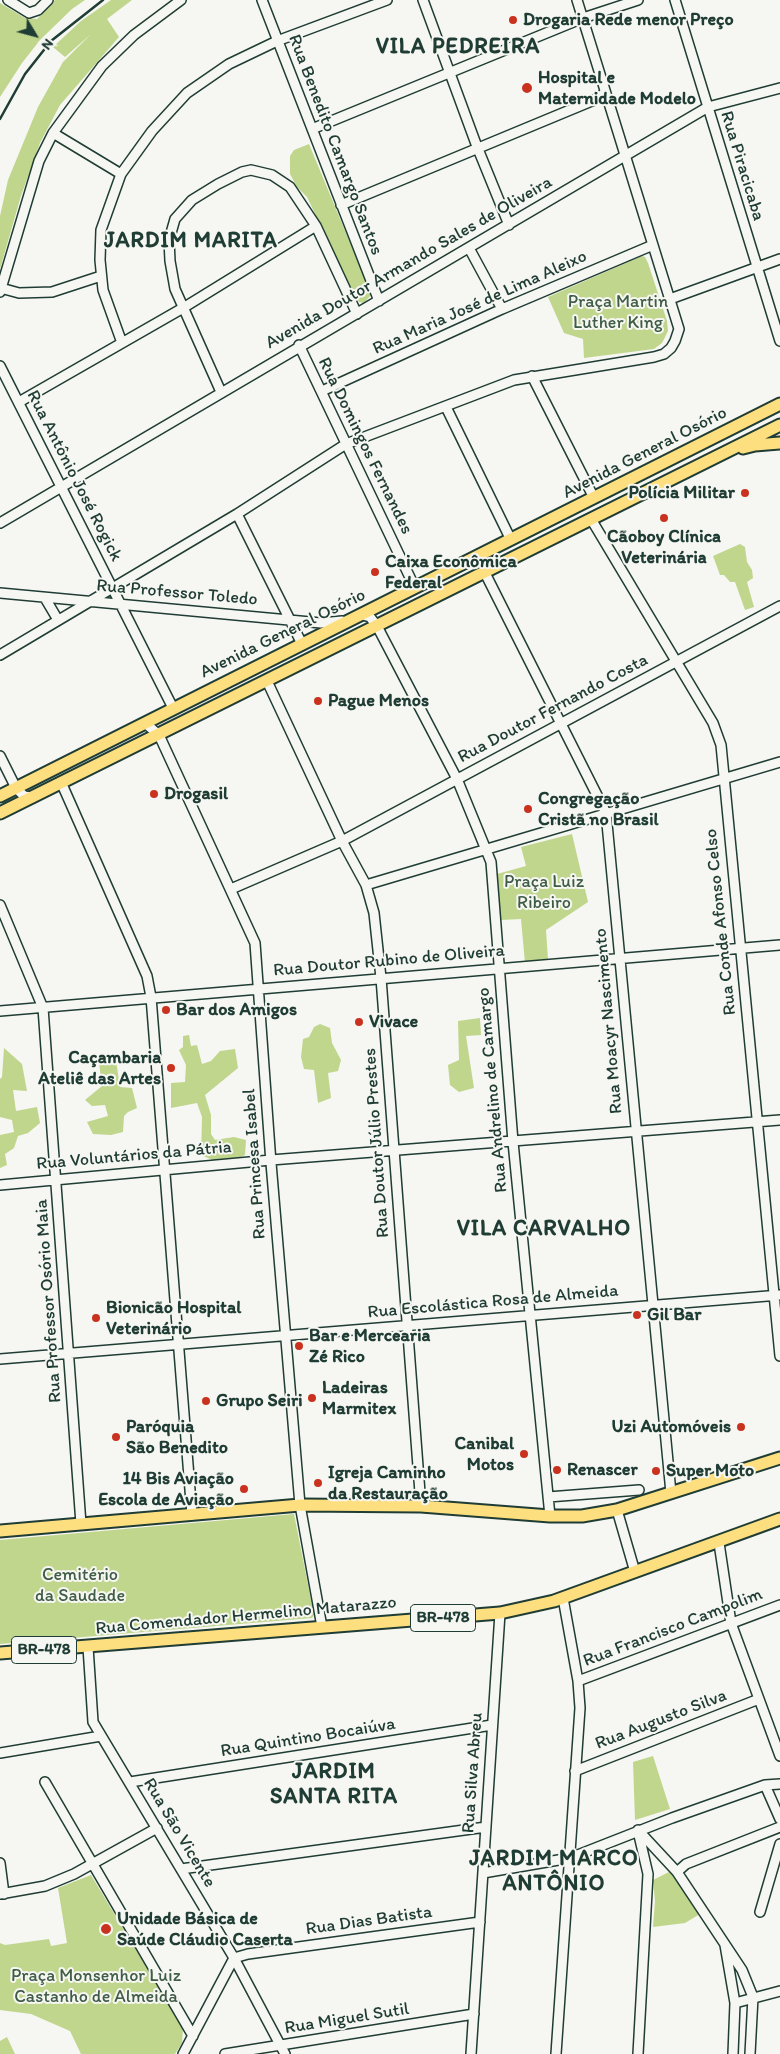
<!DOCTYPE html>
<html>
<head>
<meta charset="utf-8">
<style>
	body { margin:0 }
	#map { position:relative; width:780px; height:2054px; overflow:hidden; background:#f6f6f2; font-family:Itim,sans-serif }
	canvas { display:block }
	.north { position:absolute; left:10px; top:10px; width:50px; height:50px; -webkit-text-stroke:4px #f6f6f2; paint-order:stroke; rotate:127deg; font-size:14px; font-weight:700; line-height:20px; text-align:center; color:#1f3d34 }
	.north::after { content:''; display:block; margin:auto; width:18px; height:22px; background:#1f3d34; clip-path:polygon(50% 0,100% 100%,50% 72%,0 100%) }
</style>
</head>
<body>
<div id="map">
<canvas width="780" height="2054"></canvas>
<div class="north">N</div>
</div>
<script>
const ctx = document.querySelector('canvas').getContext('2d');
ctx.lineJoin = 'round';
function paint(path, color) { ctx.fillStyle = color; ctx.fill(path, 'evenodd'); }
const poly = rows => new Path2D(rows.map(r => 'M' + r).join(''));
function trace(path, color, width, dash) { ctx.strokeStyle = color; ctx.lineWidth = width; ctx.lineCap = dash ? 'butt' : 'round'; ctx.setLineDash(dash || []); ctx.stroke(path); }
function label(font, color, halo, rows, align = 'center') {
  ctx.font = font + ' Itim,sans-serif'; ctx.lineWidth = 4; ctx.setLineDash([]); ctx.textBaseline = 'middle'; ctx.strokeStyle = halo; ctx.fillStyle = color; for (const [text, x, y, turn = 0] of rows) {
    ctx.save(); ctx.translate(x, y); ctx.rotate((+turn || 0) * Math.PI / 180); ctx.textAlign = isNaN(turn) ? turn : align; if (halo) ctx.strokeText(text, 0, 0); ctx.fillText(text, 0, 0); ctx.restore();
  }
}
paint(poly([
	[55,0,85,0,72,9,40,40,22,63,0,97,0,3,25,18,37,19],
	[111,0,132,0,107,19,119,37,60,105,40,143,21,196,0,269,0,216,8,180,38,107,63,62,91,34,65,57,53,47,81,21],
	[309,144,368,286,371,295,364,303,359,302,355,297,307,197,297,187,290,174,290,156,294,150],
	[642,256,645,257,648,263,667,321,668,331,662,343,654,349,584,358,583,339,564,333,548,297],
	[740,544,745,547,747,562,752,570,753,578,747,582,754,607,745,610,735,582,730,582,724,575,720,575,713,556],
	[572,834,588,902,546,930,548,960,525,963,521,919,501,920,497,874,526,866,521,847],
	[480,1018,481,1035,466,1036,474,1088,459,1092,450,1085,448,1065,459,1060,458,1021],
	[320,1024,330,1028,332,1043,341,1060,338,1071,328,1073,331,1098,318,1103,314,1070,304,1069,301,1057,303,1039,309,1037,314,1027],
	[189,1035,191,1046,197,1045,202,1064,211,1061,220,1051,235,1049,238,1068,205,1095,211,1115,211,1134,215,1140,234,1137,246,1140,245,1155,224,1165,201,1155,202,1117,197,1103,171,1108,171,1083,185,1082,186,1065,179,1050,183,1047,183,1036],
	[4,1048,22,1064,27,1091,13,1090,16,1111,37,1107,40,1123,28,1133,18,1136,14,1148,5,1154,7,1165,0,1168,0,1135,14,1132,12,1120,0,1117,0,1079,2,1077],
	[115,1054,120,1087,132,1088,137,1108,128,1112,124,1116,123,1132,111,1135,93,1134,87,1122,108,1116,105,1105,92,1106,85,1100,102,1086,98,1055],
	[294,1514,314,1615,312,1618,0,1644,0,1540],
	[653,1756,670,1809,635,1820,633,1762],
	[669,1872,675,1875,700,1914,685,1923,653,1927,655,1901,653,1880],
	[91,1875,183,2028,182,2043,175,2054,81,2054,70,2031,31,2014,0,2010,0,1943,5,1945,49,1939,51,1946,67,1943,58,1888],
	[7,2037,15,2054,0,2054,0,2041]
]), '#c0d68c');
const minor = poly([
	[8,0,29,13,38,10,48,0],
	[262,0,379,301],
	[423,0,476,144,509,225],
	[675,0,780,341],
	[312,129,583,18,638,0],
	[53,133,121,174],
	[341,205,599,98,605,92],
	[469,248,502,309],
	[1,288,19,293,52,292,101,276],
	[0,292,39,161,53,133,102,66,134,35,181,0],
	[670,299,780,259],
	[122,343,103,290,100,260,101,230,121,174,152,131,187,93,229,64,277,41,387,0],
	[299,345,415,588],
	[0,366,173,708],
	[532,376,594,498],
	[322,391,502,309,653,245],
	[221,392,175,289,170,261,169,240,175,219,192,200,218,184,242,172,251,170,272,175,290,187,316,226,357,314],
	[19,402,183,308,316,226],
	[446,407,511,540],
	[237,514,302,644],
	[591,519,713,723,721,745,780,1356],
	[0,523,708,107,780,88],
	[485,573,606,813,671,1493],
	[0,593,321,623,342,621],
	[45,598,58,620],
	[363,615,370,617,377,626,457,779,491,862,513,1142,550,1516],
	[0,655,237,514,346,444,514,380,654,357,664,354,671,348,675,341,679,329,577,0],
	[267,681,342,841,366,885,374,913,381,978,421,1506],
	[145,723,159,735,255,943,271,1163,300,1505,322,1627],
	[0,756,16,788,24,796,31,797],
	[61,782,147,976,151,997,192,1515],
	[366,885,780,762],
	[231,889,342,841,780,606],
	[0,905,43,1008,81,1524],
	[0,1011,780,945],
	[0,1185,271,1160,780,1120],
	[0,1359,780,1295],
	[548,1497,639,1490],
	[617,1510,635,1572],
	[719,1543,731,1623,780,1756],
	[88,1647,93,1722,234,1958,285,2054],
	[578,1681,780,1605],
	[0,1753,101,1736],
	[575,1771,759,1699],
	[45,1782,193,2036],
	[130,1782,492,1725],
	[765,1785,780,1819],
	[638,1830,677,1872,742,1970,753,1997,750,2054],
	[0,1863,4,1894],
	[181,1869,486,1827],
	[677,1872,686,1864,780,1827],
	[483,1873,570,1858,672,1818,765,1785,780,1784],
	[0,1894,45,1886,74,1874,157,1828],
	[760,1912,780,1844],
	[725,1945,735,2003,733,2054],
	[234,1958,248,1954,480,1922],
	[735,2003,780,1991],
	[183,2054,234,1958],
	[225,2054,474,2014],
	[471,2054,500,1613],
	[556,2054,580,1708,578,1681,563,1598],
	[638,2054,648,1874,638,1831]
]);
const major = poly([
	[743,448,755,445,780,443],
	[0,796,780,404],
	[0,813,780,425],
	[0,1531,300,1505,421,1506,550,1516,582,1516,617,1510,780,1458],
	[0,1653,500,1613,554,1601,780,1519]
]);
trace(minor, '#1f3d34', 12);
trace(major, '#1f3d34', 15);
trace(minor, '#f6f6f2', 9);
trace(major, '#fedf80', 11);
trace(poly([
	[0,119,25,74,51,41,103,0]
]), '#1f3d34', 2.5);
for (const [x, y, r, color] of [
	[513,20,5,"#c8321e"],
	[527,88,6,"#c8321e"],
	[745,493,5,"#c8321e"],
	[664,518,5,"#c8321e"],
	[375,572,5,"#c8321e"],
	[318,701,5,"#c8321e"],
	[154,794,5,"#c8321e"],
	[528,809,5,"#c8321e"],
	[166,1010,5,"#c8321e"],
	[359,1022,5,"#c8321e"],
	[171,1068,5,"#c8321e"],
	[637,1315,5,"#c8321e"],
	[96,1318,5,"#c8321e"],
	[299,1346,5,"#c8321e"],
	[312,1398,5,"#c8321e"],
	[206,1401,5,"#c8321e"],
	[741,1427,5,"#c8321e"],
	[116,1437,5,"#c8321e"],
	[524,1454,5,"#c8321e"],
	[557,1470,5,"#c8321e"],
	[656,1471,5,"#c8321e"],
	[318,1483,5,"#c8321e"],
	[244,1489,5,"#c8321e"],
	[106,1929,6,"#c8321e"]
]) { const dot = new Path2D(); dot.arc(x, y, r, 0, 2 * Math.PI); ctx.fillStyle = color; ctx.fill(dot); trace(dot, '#f6f6f2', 2); }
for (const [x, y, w] of [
	[443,1618,65],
	[44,1650,65]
]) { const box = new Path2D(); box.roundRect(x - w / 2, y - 13.5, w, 27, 4); ctx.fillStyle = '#f6f6f2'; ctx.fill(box); trace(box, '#1f3d34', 1); }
label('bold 16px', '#1f3d34', null, [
	["BR-478",443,1618],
	["BR-478",44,1650]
]);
label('bold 18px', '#1f3d34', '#f6f6f2', [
	["Drogaria Rede menor Preço",523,20],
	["Hospital e",538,78],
	["Maternidade Modelo",538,99],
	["Polícia Militar",735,493,"right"],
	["Cãoboy Clínica",664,537,"center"],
	["Veterinária",664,558,"center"],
	["Caixa Econômica",385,562],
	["Federal",385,583],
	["Pague Menos",328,701],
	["Drogasil",164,794],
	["Congregação",538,799],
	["Cristã no Brasil",538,820],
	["Bar dos Amigos",176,1010],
	["Vivace",369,1022],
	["Caçambaria",161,1058,"right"],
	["Ateliê das Artes",161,1079,"right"],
	["Bionicão Hospital",106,1308],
	["Veterinário",106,1329],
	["Gil Bar",647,1315],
	["Bar e Mercearia",309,1336],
	["Zé Rico",309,1357],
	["Ladeiras",322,1388],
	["Marmitex",322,1409],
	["Grupo Seiri",216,1401],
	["Paróquia",126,1427],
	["São Benedito",126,1448],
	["Uzi Automóveis",731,1427,"right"],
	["Canibal",514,1444,"right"],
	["Motos",514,1465,"right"],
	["Renascer",567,1470],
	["Super Moto",666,1471],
	["Igreja Caminho",328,1473],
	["da Restauração",328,1494],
	["14 Bis Aviação",234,1479,"right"],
	["Escola de Aviação",234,1500,"right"],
	["Unidade Básica de",117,1919],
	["Saúde Cláudio Caserta",117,1940]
], 'left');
label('18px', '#1f3d34', '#f6f6f2', [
	["Rua Benedito Camargo Santos",335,145,69],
	["Rua Piracicaba",742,166,73],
	["Avenida Doutor Armando Sales de Oliveira",409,263,-30],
	["Rua Maria José de Lima Aleixo",480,303,-24],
	["Rua Domingos Fernandes",365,446,64],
	["Avenida General Osório",645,453,-27],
	["Rua Antônio José Rogick",74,476,63],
	["Rua Professor Toledo",177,593,5],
	["Avenida General Osório",283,634,-26],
	["Rua Doutor Fernando Costa",553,709,-28],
	["Rua Conde Afonso Celso",721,922,-96],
	["Rua Doutor Rubino de Oliveira",389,961,-5],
	["Rua Moacyr Nascimento",609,1021,-95],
	["Rua Andrelino de Camargo",493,1090,-95],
	["Rua Doutor Júlio Prestes",377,1143,-94],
	["Rua Voluntários da Pátria",134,1156,-5],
	["Rua Princesa Isabel",255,1164,-94],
	["Rua Professor Osório Maia",49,1301,-94],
	["Rua Escolástica Rosa de Almeida",493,1302,-5],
	["Rua Comendador Hermelino Matarazzo",246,1616,-5],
	["Rua Francisco Campolim",673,1628,-21],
	["Rua Augusto Silva",661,1720,-21],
	["Rua Quintino Bocaiúva",308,1738,-9],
	["Rua Silva Abreu",473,1773,-86],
	["Rua São Vicente",179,1833,59],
	["Rua Dias Batista",369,1921,-8],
	["Rua Miguel Sutil",347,2019,-9]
]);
label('18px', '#3f5c46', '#f6f6f2', [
	["Praça Martin",618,302],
	["Luther King",618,323],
	["Praça Luiz",544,882],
	["Ribeiro",544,903],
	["Cemitério",80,1575],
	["da Saudade",80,1596],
	["Praça Monsenhor Luiz",96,1976],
	["Castanho de Almeida",96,1997]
]);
ctx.letterSpacing = '1px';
label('bold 22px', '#1f3d34', '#f6f6f2', [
	["VILA PEDREIRA",458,47],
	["JARDIM MARITA",191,241],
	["VILA CARVALHO",544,1229],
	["JARDIM",334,1772],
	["SANTA RITA",334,1797],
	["JARDIM MARCO",554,1859],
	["ANTÔNIO",554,1884]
]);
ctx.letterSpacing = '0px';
</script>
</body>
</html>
